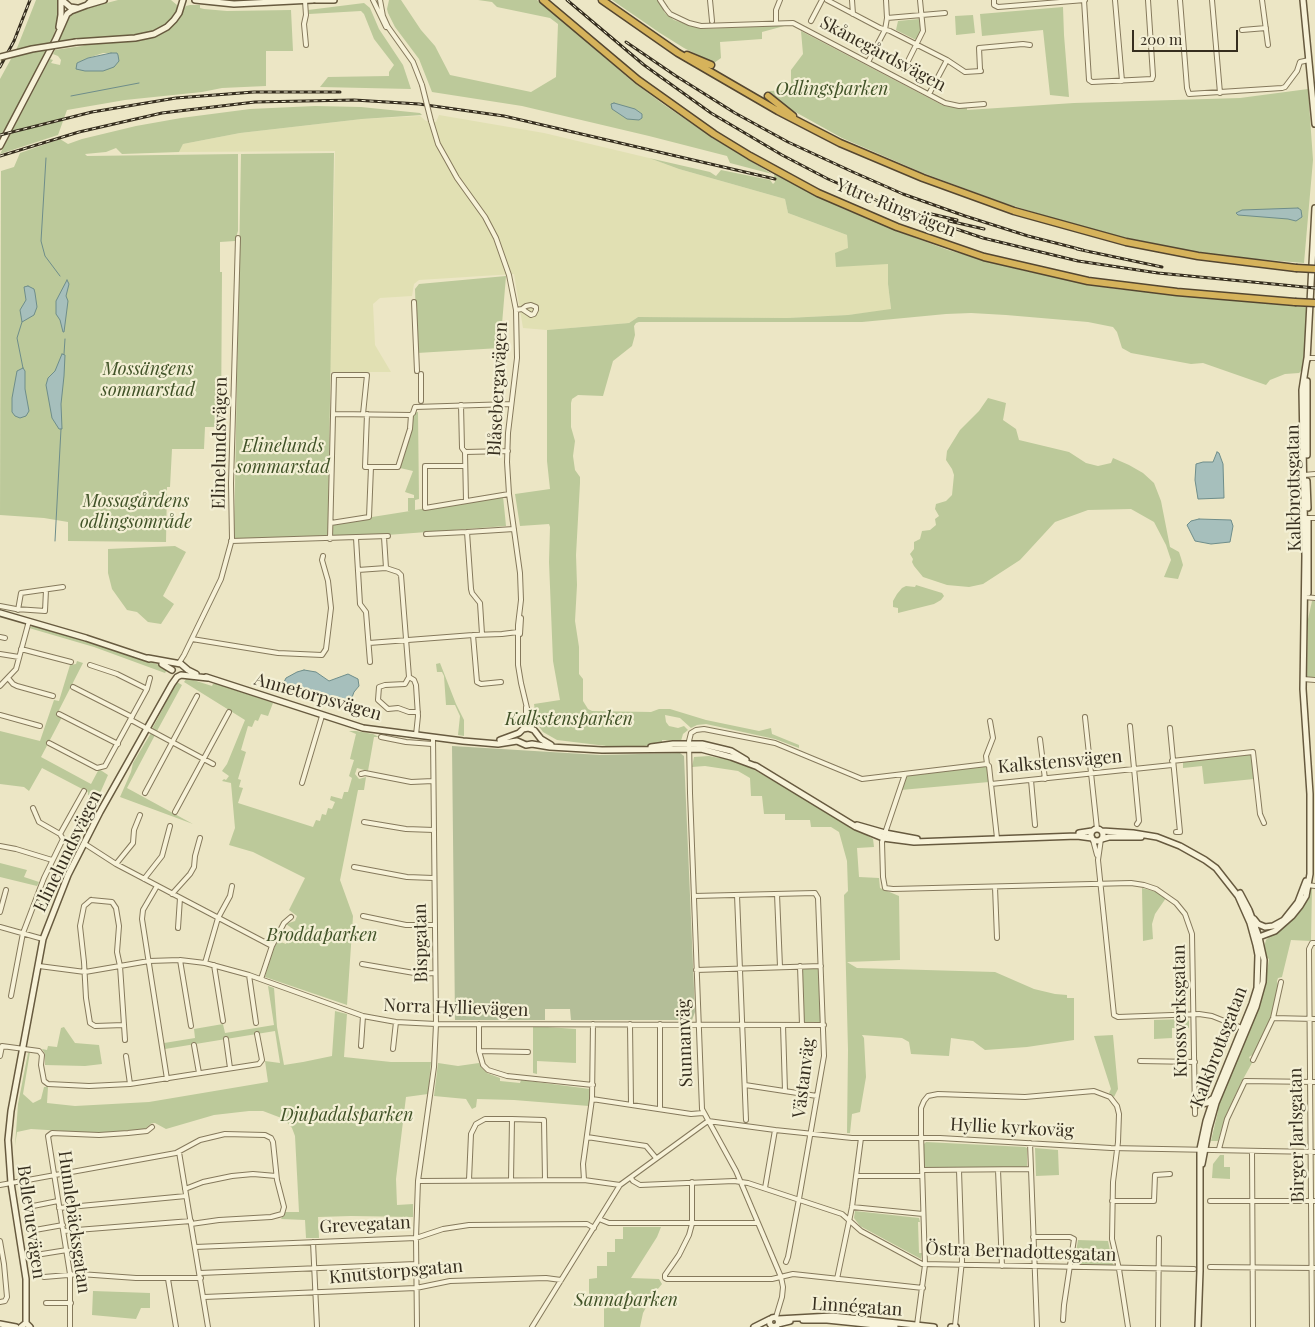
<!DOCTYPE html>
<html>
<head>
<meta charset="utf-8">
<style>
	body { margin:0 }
	#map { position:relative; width:1315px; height:1327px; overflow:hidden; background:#ece6c5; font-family:"Playfair Display",serif }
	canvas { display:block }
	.scale { position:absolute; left:1132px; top:30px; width:106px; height:22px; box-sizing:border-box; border:2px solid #362e1f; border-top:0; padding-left:6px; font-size:15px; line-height:18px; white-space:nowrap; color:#362e1f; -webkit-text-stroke:4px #f3efd4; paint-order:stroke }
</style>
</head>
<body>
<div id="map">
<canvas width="1315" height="1327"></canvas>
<div class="scale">200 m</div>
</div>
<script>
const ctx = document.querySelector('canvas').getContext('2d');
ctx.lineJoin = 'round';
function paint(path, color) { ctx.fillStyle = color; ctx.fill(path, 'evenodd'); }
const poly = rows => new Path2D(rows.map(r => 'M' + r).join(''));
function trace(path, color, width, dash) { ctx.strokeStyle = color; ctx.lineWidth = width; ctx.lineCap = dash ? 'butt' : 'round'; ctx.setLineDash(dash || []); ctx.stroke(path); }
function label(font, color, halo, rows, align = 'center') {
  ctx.font = font + ' "Playfair Display",serif'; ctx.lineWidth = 4.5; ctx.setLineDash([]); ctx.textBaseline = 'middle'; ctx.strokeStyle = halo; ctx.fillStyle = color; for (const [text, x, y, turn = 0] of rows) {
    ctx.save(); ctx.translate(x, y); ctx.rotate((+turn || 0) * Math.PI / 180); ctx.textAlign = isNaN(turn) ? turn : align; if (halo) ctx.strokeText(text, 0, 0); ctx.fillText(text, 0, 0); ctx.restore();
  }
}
paint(poly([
	[439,115,544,133,649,158,679,169,785,199,788,213,847,235,848,248,888,264,888,284,891,310,848,315,787,318,638,317,629,323,547,330,523,328,514,274,419,280,414,284,412,296,380,298,373,304,375,345,391,372,330,372,335,151,179,152,183,144,240,133,362,119,420,116,426,121,436,122]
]), '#e1e0b3');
paint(poly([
	[36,0,58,0,58,20,53,38,0,139,0,79,17,48],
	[118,0,171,0,177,5,177,9,173,16,165,26,157,31,146,34,58,42,66,23,73,12],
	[389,0,401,0,421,30,435,46,450,75,531,92,556,77,558,24,550,18,497,7,492,2,478,0,537,0,632,81,663,104,716,140,772,174,730,163,727,156,649,136,522,106,432,92,419,59,395,27,388,13,387,9],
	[612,0,658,0,665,13,674,20,702,29,788,25,762,32,762,39,720,42,721,58,714,63,684,48,660,33],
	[364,3,370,8,379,29,403,65,411,89,320,87,328,77,389,76,389,72,394,65,374,39,364,14,361,11,309,14,308,10],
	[190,5,200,5,200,8,204,9,227,11,291,10,293,51,266,51,266,86,222,88,202,92,125,100,67,110,58,135,0,154,50,59,53,60,51,63,60,65,61,60,58,56,53,54,55,50,82,46,94,42,142,40,155,37,171,28,186,6],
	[103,53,117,53,103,71,85,71,77,63,88,58],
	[1063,7,1064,35,1069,97,1050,95,1043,30,982,36,980,14],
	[973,15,975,33,956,35,955,16],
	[919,19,921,32,916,40,896,30,898,21],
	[801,31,944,106,967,108,967,110,1074,103,1240,98,1308,89,1313,160,1304,263,1232,257,1186,250,1113,235,1062,221,1004,203,923,173,842,138,790,109,778,101,769,91,791,90,791,70,803,54],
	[315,106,361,107,420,113,422,115,362,119,240,133,183,144,179,152,122,154,116,148,106,152,85,154,87,156,238,154,238,231,235,241,220,242,220,272,222,272,221,427,205,427,204,449,172,449,170,487,167,487,166,542,68,541,68,522,44,518,0,515,1,171,14,167,20,153,60,139,68,144,82,139,136,126,181,118,250,109],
	[334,153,328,524,410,511,408,511,408,498,414,498,414,495,405,492,413,471,400,468,398,465,407,442,411,413,418,412,419,499,415,500,415,510,503,496,506,526,334,539,330,539,328,529,328,536,234,540,241,154],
	[649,158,710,172,716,176,721,170,770,180,773,184,775,182,774,174,844,209,905,234,948,250,1025,271,1116,289,1307,307,1304,368,1299,373,1285,374,1270,380,1266,385,1203,363,1191,364,1131,353,1122,348,1117,332,1113,327,1088,322,1006,315,971,313,946,314,862,322,639,322,636,323,634,326,635,335,632,346,613,361,603,396,578,395,572,399,571,403,571,427,575,441,573,456,575,470,580,477,580,483,576,555,577,585,575,621,579,647,579,674,583,679,583,701,588,709,592,711,651,712,659,709,670,709,706,720,759,731,771,728,772,734,799,745,799,748,775,739,706,724,697,725,691,728,680,718,665,715,666,722,669,726,678,728,684,726,688,730,683,734,681,741,662,740,662,742,654,745,623,748,557,740,543,732,537,724,534,704,560,700,553,661,549,562,550,527,549,524,520,526,515,494,550,489,547,461,547,330,629,323,638,317,787,318,848,315,891,309,888,284,888,264,836,267,835,253,848,248,847,235,788,213,785,199,679,169],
	[506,276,500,348,417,353,415,289,419,284],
	[988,398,1006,403,1003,420,1016,429,1019,440,1069,452,1086,463,1098,466,1111,463,1113,458,1129,465,1143,473,1154,483,1161,501,1170,547,1179,552,1181,558,1183,565,1178,579,1164,577,1171,560,1166,545,1154,522,1131,509,1088,510,1055,522,1020,560,983,584,969,587,947,585,923,577,914,566,912,562,913,559,910,554,914,549,914,542,920,539,922,531,930,530,936,525,935,519,939,516,935,509,936,504,946,501,952,495,954,475,952,469,946,460,947,451,960,430,979,411],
	[175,546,186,552,163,596,174,604,161,624,148,622,137,612,127,610,112,589,108,573,108,549],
	[916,585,942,593,944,596,941,600,934,604,898,613,898,608,893,607,893,601,897,594,902,588,906,586,915,587],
	[1312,601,1315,601,1315,679,1307,678,1308,619],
	[34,625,119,650,167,668,167,670,165,673,94,647,29,628],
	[77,661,83,663,57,714,62,717,41,757,91,784,99,769,108,775,97,800,88,795,88,792,42,768,29,791,24,787,0,784,0,731,40,741,54,700,59,701,70,665,76,664],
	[440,663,456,704,464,720,464,736,458,735,460,716,455,705,446,705,444,676,442,672,437,672,436,664],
	[187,678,212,686,213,684,217,684,312,716,273,703,268,716,261,714,258,721,255,720,252,727,248,726,241,750,246,752,238,779,241,780,239,787,243,788,238,803,313,827,316,820,320,821,322,814,326,815,328,808,332,809,335,802,330,800,331,796,342,799,344,792,348,792,352,778,349,776,354,760,350,759,356,734,349,731,356,731,373,734,379,737,374,737,368,771,357,768,355,774,359,779,366,777,364,790,358,790,340,880,353,916,347,1005,265,977,271,953,278,941,286,944,293,929,286,924,295,921,297,916,289,910,305,878,253,852,229,845,235,828,231,783,222,781,224,779,226,780,229,776,222,771,227,764,245,720,184,682],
	[177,682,182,685,157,731,152,729],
	[151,733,155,735,127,788,193,824,120,797,131,772,133,763],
	[1251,754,1254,779,1204,784,1202,766,1183,768,1183,761],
	[709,756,719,758,724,756,746,765,873,839,874,847,857,848,859,877,879,878,880,888,899,896,900,960,847,962,857,968,995,972,1034,989,1055,994,1067,995,1067,998,1074,998,1074,1040,1027,1047,985,1050,973,1041,951,1038,949,1056,911,1054,909,1042,902,1038,862,1035,864,1038,866,1077,860,1112,852,1114,850,1133,847,1133,848,1050,844,895,848,891,847,861,839,832,831,827,811,827,810,820,785,820,785,814,764,814,762,796,751,796,750,778,738,771,705,766,692,767,694,757],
	[985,765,987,766,989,782,901,790,906,775],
	[0,863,27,870,24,877,39,882,37,886,0,877],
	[1142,888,1157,892,1166,898,1155,914,1152,924,1153,939,1143,941],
	[1312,888,1311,941,1291,940,1282,977,1278,978,1277,981,1278,985,1270,1020,1254,1054,1249,1057,1252,1063,1242,1081,1226,1115,1218,1141,1211,1141,1218,1111,1215,1111,1258,1008,1264,990,1269,959,1266,957,1264,947,1266,940,1270,936,1282,929,1297,915,1305,901,1309,890],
	[819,968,821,1023,804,1023,802,969],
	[268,986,274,988,277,1027,284,1065,303,1062,332,1056,335,1011,347,1014,344,1057,391,1062,431,1062,428,1094,406,1097,396,1179,397,1205,413,1204,413,1217,351,1216,318,1217,319,1238,306,1238,305,1220,281,1219,285,1212,299,1212,295,1136,292,1128,284,1119,263,1111,249,1111,214,1115,166,1129,155,1123,152,1123,145,1129,97,1133,31,1129,17,1132,15,1146,18,1104,28,1053,30,1052,23,1094,33,1103,41,1099,44,1087,48,1087,47,1103,75,1106,149,1102,268,1082,265,1061,280,1063,275,1031,165,1049,164,1043,195,1038,194,1029,223,1024,225,1033,274,1025],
	[1186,1019,1189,1021,1189,1028,1172,1028,1172,1038,1154,1039,1154,1020],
	[533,1026,576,1029,576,1063,537,1061,537,1074,533,1073],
	[64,1027,75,1043,99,1045,102,1064,85,1066,45,1065,45,1054,42,1049,47,1050,48,1046,57,1047,61,1028],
	[1113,1035,1118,1089,1114,1097,1109,1093,1111,1089,1094,1036],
	[438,1063,458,1066,479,1063,481,1067,487,1073,500,1078,500,1081,520,1083,521,1080,590,1089,589,1106,514,1100,477,1099,476,1107,472,1109,466,1099,434,1096],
	[926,1142,1025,1147,1027,1148,1027,1168,926,1168,924,1165,924,1144],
	[1035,1148,1058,1150,1059,1175,1036,1176],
	[1220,1155,1224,1155,1224,1167,1230,1167,1230,1179,1212,1178,1213,1164],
	[855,1211,919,1218,920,1222,918,1222,919,1253,922,1253,921,1259,860,1226,854,1218],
	[623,1227,661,1227,657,1237,631,1278,659,1279,662,1284,652,1296,643,1313,640,1327,604,1327,604,1294,589,1294,589,1279,597,1278,597,1266,607,1266,607,1252,615,1252,615,1239,623,1239],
	[1078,1240,1108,1241,1113,1265,1074,1264],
	[93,1291,150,1293,150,1308,141,1308,136,1319,92,1315]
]), '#bcc99a');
paint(poly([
	[452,746,600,755,680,753,684,756,695,1012,692,1020,571,1020,570,1009,545,1009,545,1020,455,1020]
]), '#b4be98');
const water = poly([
	[111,53,117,53,118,55,119,61,114,67,103,71,85,71,76,69,77,63,88,58,111,53],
	[614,103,635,109,642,114,642,118,639,120,627,119,612,109,611,104,614,103],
	[1298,208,1301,210,1302,217,1296,221,1288,219,1238,215,1236,213,1242,210,1298,208],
	[67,280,69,284,66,296,68,301,64,332,63,332,60,320,56,314,56,301,67,280],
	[28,286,34,289,35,293,37,307,34,315,22,322,20,310,26,300,24,287,28,286],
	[62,354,65,355,64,376,61,404,62,429,59,429,52,418,46,385,48,378,55,371,62,354],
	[23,368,25,371,25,389,29,411,26,416,20,418,15,416,12,412,12,398,17,371,23,368],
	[1217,452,1219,453,1223,464,1224,498,1198,499,1195,480,1196,464,1203,462,1213,462,1217,452],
	[1199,519,1231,520,1233,526,1230,542,1211,544,1195,541,1187,525,1191,521,1199,519],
	[304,670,316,672,329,681,348,674,358,679,359,686,354,692,351,700,338,705,329,702,323,694,310,698,296,695,285,689,284,682,286,678,297,672,304,670]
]);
paint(water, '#a6bfbc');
trace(water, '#6e8d8a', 1);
trace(poly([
	[71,96,139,83],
	[46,158,41,241,45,256,60,276],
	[22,322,17,338,23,368],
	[64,354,65,339],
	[55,541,61,429]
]), '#6e8d8a', 1);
const street = poly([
	[373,0,386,27],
	[380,0,383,16,388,27,413,62,422,85],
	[660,0,666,9,670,14,689,23,701,26,793,23,945,103,959,106,984,104],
	[710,0,712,21],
	[827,0,880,28,890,31,947,60,965,72,981,71],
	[852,0,853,14],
	[994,0,994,5,998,7,1085,0],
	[1084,0,1089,80,1092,82,1152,79,1153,76,1148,0],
	[1115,0,1122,81],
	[1180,0,1187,88,1189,94,1282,88,1285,87,1297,71,1300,62,1309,60],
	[1212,0,1220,93],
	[1262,0,1268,45],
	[305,1,306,15,304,24,306,45],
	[887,18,945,13],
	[811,21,822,0],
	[776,23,776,10,780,0],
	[1242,30,1266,28],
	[868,62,885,30,887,18,886,0],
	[904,69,923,31,920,0],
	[980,69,979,48,1023,44,1030,45],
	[929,94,947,60],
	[431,121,438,144,447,160,457,178,485,217,496,238,509,275,516,310,517,358,508,433,507,462,509,494,520,573,521,600,518,625,518,665,521,683,532,729],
	[414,302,417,371],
	[516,310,522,309,531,315,534,314,536,310,536,307,531,305,526,306,522,309],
	[1307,358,1315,358],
	[421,374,421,401],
	[461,405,462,448,465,452],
	[334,414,411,415,413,413,415,407,511,404],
	[367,414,365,467,398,467,410,429,411,415],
	[465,466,425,466,425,508,509,494],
	[1304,475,1315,474],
	[466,501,465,452,508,451],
	[1307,518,1315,518],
	[331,523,369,517,371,467],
	[467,532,514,529],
	[426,534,467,532,471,589,472,593,480,603,482,634],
	[384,537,386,568,398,572,401,575,409,677,414,680,416,685,418,716,416,735],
	[356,538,360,604,366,612,370,662],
	[330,539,334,375,367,375,363,414],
	[231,541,388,536],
	[358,570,386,568],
	[1304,597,1315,598],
	[0,606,16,609,45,611,46,590],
	[18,610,21,593,63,587],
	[520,634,521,618],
	[473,635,477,682,481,684,501,682],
	[0,637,5,638],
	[192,639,278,653,322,655,326,649,331,608,328,581,322,560,323,556],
	[369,643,473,635,502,634,518,632],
	[21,649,71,662],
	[0,654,19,657],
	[179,663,184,655,221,579,232,539,231,483,238,238],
	[90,665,117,674,147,689],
	[409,677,405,684,385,685,379,687,378,700,388,709,398,708,409,712,418,712],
	[8,678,13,684,17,686,53,696],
	[1303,679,1315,680],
	[0,686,16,669,29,621],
	[73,687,132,717],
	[59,714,118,744],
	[0,715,40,726],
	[1085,717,1097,829],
	[131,720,213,764],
	[1130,726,1139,821,1137,824],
	[524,728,526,719,526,707],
	[1170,728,1180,832,1176,832],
	[381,737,406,742,432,744],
	[1040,739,1045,779],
	[49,743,97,768,105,766,147,689,150,678],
	[1172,761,1253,752,1260,814,1264,823],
	[987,764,986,756,993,738,990,721],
	[361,774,365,773,411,782,433,781],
	[905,774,882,842,883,877,885,888,893,889,1131,883,1144,885,1156,889,1176,903,1185,914,1192,934,1195,1114],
	[1031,780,1035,825],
	[302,783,322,716],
	[991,784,997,838],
	[145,793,197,696],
	[33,808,39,822,60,834,84,791],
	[175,812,229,712],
	[364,822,406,829,434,830],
	[1101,839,1098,860,1114,1015,1118,1017,1199,1014,1212,1016,1242,1028],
	[1093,840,1097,855],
	[85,844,116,864,272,946],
	[0,846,16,849,52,860],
	[116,864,133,843,134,830,140,815],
	[354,867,407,877,433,878],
	[144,879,162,856,170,826],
	[1307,885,1315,886],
	[157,886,143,910,142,919,167,1079],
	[995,887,997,938],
	[172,894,190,874,194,867,195,856,200,838],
	[777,894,780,967],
	[737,895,746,1120],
	[694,896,815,893,818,898,824,1056,799,1199,788,1257,786,1262],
	[91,900,112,902,116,908,119,926,117,952,120,966,124,1025,95,1026,90,1023,86,998,84,962,80,926,84,906,91,900],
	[0,912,6,890],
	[363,916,406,925,434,925],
	[0,927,43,939],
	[178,928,180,898],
	[180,960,191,1026],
	[205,963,218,918,230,896,232,886],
	[362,964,420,974,435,973],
	[214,965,223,1021],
	[39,966,85,972,149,961,180,960,205,963,249,975,363,1016,396,1022,436,1024,824,1025],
	[800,966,802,1025],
	[696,970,821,966],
	[249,975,256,1023],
	[261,979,272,946,284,923,291,917],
	[11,996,23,933,44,878,63,839,60,834],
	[1273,1018,1315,1019],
	[479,1024,479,1051,483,1065,488,1070,507,1076,593,1085],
	[630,1024,631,1104],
	[660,1024,660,1109],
	[124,1025,125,1040],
	[783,1025,785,1091],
	[226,1039,230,1068],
	[194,1045,199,1073],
	[361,1046,363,1016],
	[393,1049,396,1022],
	[479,1051,528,1052],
	[0,1056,2,1046,39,1051,42,1055,41,1065,44,1081,48,1084,89,1086,130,1084,259,1064,262,1060,257,1034],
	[126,1056,130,1084],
	[1253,1060,1273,1018,1281,982],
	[1140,1061,1195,1062],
	[745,1085,817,1096],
	[592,1099,691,1114,703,1113],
	[708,1121,775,1130,852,1138,940,1138,1111,1148,1315,1152],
	[587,1137,646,1146,656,1158],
	[1030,1143,1037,1327],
	[1219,1149,1227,1119,1245,1081,1315,1082],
	[1252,1151,1253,1327],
	[179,1152,208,1327],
	[922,1170,1031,1169],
	[998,1170,1002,1266],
	[856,1176,922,1176],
	[631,1178,633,1181,640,1185,734,1181,748,1183,842,1214,861,1231,922,1264,1194,1269],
	[469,1180,471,1134,476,1124,485,1119,512,1119,544,1120,545,1180],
	[511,1180,512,1119],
	[584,1180,583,1164,592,1099,593,1024],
	[418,1181,584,1180,620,1185],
	[692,1182,692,1224,689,1235,679,1255,665,1275,665,1278,667,1279,772,1279,793,1274,923,1288],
	[0,1185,176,1153,200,1140,225,1134,265,1135,271,1138,273,1142,277,1180,284,1207,282,1214,271,1217,219,1220,191,1224],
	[765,1188,775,1130],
	[185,1189,203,1182,232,1176,253,1174,276,1176],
	[1112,1201,1154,1201,1155,1175,1170,1174],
	[1210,1201,1315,1201],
	[33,1206,58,1201],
	[852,1207,923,1214],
	[59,1208,186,1196],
	[599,1219,609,1223,758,1223],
	[35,1230,63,1225],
	[64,1231,191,1221],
	[1033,1237,1070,1237,1074,1239,1064,1305,1063,1320],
	[0,1241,4,1264,7,1297,5,1301,0,1302],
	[313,1242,317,1327],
	[195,1247,416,1238,443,1229,469,1225,587,1224,594,1228],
	[42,1254,67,1250],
	[1210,1267,1315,1268],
	[200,1273,416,1264],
	[44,1277,80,1274,136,1278,201,1278],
	[168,1279,176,1327],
	[837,1279,852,1207,861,1138],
	[204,1297,416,1288,450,1281,546,1278,561,1280],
	[46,1303,71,1303],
	[776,1317,782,1297,783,1287,781,1277,736,1171,702,1109,690,793,689,741,691,733,696,730,704,729,775,743,862,779,987,764,989,766,991,784,1172,765],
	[917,1325,925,1265,921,1133,921,1108,924,1101,928,1096,938,1094,1025,1097,1094,1091,1110,1097,1117,1106,1119,1114,1118,1142,1113,1182,1112,1239,1119,1269,1128,1327],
	[774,1326,774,1327],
	[955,1326,962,1261,959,1170],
	[70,1327,70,1274,48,1136,52,1133,99,1135,128,1133,147,1131,152,1127],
	[417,1327,416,1238,418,1181,434,1067,436,1024,433,737],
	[532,1327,620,1185,708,1121],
	[1158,1327,1159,1238],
	[1312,1327,1309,949,1312,943,1315,943]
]);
const secondary = poly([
	[62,0,70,7,77,8],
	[195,0,234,4,313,0],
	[316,0,334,0],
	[1303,0,1315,124],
	[87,5,104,0],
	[59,27,61,15,61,0],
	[76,42,135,38,154,34,167,27,174,20,179,13,183,0],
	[0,146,56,39,67,14,71,11,87,5,92,0],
	[1307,360,1315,208],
	[1307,381,1307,455],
	[1307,481,1308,508],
	[1308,593,1308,519],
	[0,613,86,638,149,659],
	[148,658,181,664,188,670,196,674],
	[162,664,172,670],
	[206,677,363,728,463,741,498,744,517,741,526,745,532,744,550,747,602,750,701,749,731,757,758,767],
	[500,740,519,733,523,729,528,728,534,730,541,739,551,745],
	[651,747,673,744,702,744,731,751,746,760],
	[756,766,856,827,883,838,914,842,1077,836,1092,838],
	[857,825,885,833,917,839],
	'1091 835a6 6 0 1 1 12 0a6 6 0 1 1-12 0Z',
	[1102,831,1133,833,1157,837,1180,846,1205,860,1216,868,1238,896,1250,923,1256,945,1258,955,1257,988,1252,1004,1214,1097,1206,1121,1200,1149,1200,1271,1198,1327],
	[1079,833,1092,831],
	[1102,839,1109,837,1141,837],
	[1254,919,1258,924,1265,927,1273,926,1284,920],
	[1283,921,1298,902,1306,881],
	[1254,936,1259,937,1275,931,1292,916,1300,906,1306,896,1310,874,1310,794,1303,689,1305,556,1302,390,1307,358],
	[1194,1105,1207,1103,1212,1099],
	[1202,1164,1209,1128,1216,1103,1256,1007,1263,982,1264,960,1259,937,1249,910,1240,893],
	'769.5 1322a4.5 4.5 0 1 1 9 0a4.5 4.5 0 1 1-9 0Z',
	[778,1319,832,1316,934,1327],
	[803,1320,827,1320,895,1327],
	[26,1323,26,1279,11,1183,8,1140,11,1111,43,939,68,875,100,812,172,684,177,677,181,675,208,678],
	[0,1324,16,1327],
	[778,1324,790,1321],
	[21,1327,26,1323,30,1327],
	[754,1327,770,1319],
	[951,1327,956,1327]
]);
const highway = poly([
	[543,0,638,80,714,134,750,156,818,193,897,227,984,257,1088,281,1177,292,1295,302],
	[602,0,678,53,778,111,840,143,923,178,1014,211,1126,242,1198,256,1296,268],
	[687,55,711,65],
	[768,96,793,116]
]);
trace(street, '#85795c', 6);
trace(secondary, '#675a3f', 8);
trace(highway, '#544630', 9);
trace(street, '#f7f2d8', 4);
trace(secondary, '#f7f2d8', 5);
trace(highway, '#d6b35b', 6);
const rail = poly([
	[567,0,644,65,711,113,782,155,828,179,894,208,983,238,1078,261,1158,273,1315,288],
	[626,42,676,76,735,113,788,142,853,172,903,194,965,216,1028,236,1083,250],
	[0,67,14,41,30,0],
	[0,135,92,112,176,98,254,92,340,92],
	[0,156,79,132,162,113,255,102,354,100,419,104,504,116,775,179],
	[923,212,957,220],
	[949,221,984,229],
	[1077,249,1162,267]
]);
trace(rail, '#362e1f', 3);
trace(rail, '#f3efd4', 1, [4]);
const streetBridge = poly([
	[422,85,431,121]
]);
const secondaryBridge = poly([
	[0,57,32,49,76,42]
]);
const highwayBridge = poly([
	[1296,268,1315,269],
	[1295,302,1315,303]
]);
trace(streetBridge, '#85795c', 6, []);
trace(secondaryBridge, '#675a3f', 8, []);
trace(highwayBridge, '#544630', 9, []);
trace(streetBridge, '#f7f2d8', 4);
trace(secondaryBridge, '#f7f2d8', 5);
trace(highwayBridge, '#d6b35b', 6);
label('18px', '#362e1f', '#f3efd4', [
	["Skånegårdsvägen",883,54,28],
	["Yttre Ringvägen",896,208,22],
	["Blåsebergavägen",498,389,-87],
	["Elinelundsvägen",220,443,-89],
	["Kalkbrottsgatan",1294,488,-91],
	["Annetorpsvägen",318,697,16],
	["Kalkstensvägen",1060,762,-5],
	["Elinelundsvägen",68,851,-64],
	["Bispgatan",421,943,-91],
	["Norra Hyllievägen",456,1008,2],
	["Krossverksgatan",1180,1011,-91],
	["Sunnanväg",685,1043,-92],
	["Kalkbrottsgatan",1219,1047,-69],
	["Västanväg",804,1078,-83],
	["Hyllie kyrkoväg",1012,1128,3],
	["Birger Jarlsgatan",1297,1135,-91],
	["Bellevuevägen",31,1222,82],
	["Humlebäcksgatan",74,1222,82],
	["Grevegatan",365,1225,-3],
	["Östra Bernadottesgatan",1021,1252,2],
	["Knutstorpsgatan",396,1272,-5],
	["Linnégatan",857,1307,4]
]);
label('italic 18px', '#405227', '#f3efd4', [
	["Odlingsparken",832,89],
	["Mossängens",148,369],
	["sommarstad",148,390],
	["Elinelunds",283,446],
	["sommarstad",283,467],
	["Mossagårdens",136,501],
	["odlingsområde",136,522],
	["Kalkstensparken",569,719],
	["Broddaparken",322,935],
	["Djupadalsparken",347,1115],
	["Sannaparken",626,1300]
]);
</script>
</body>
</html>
